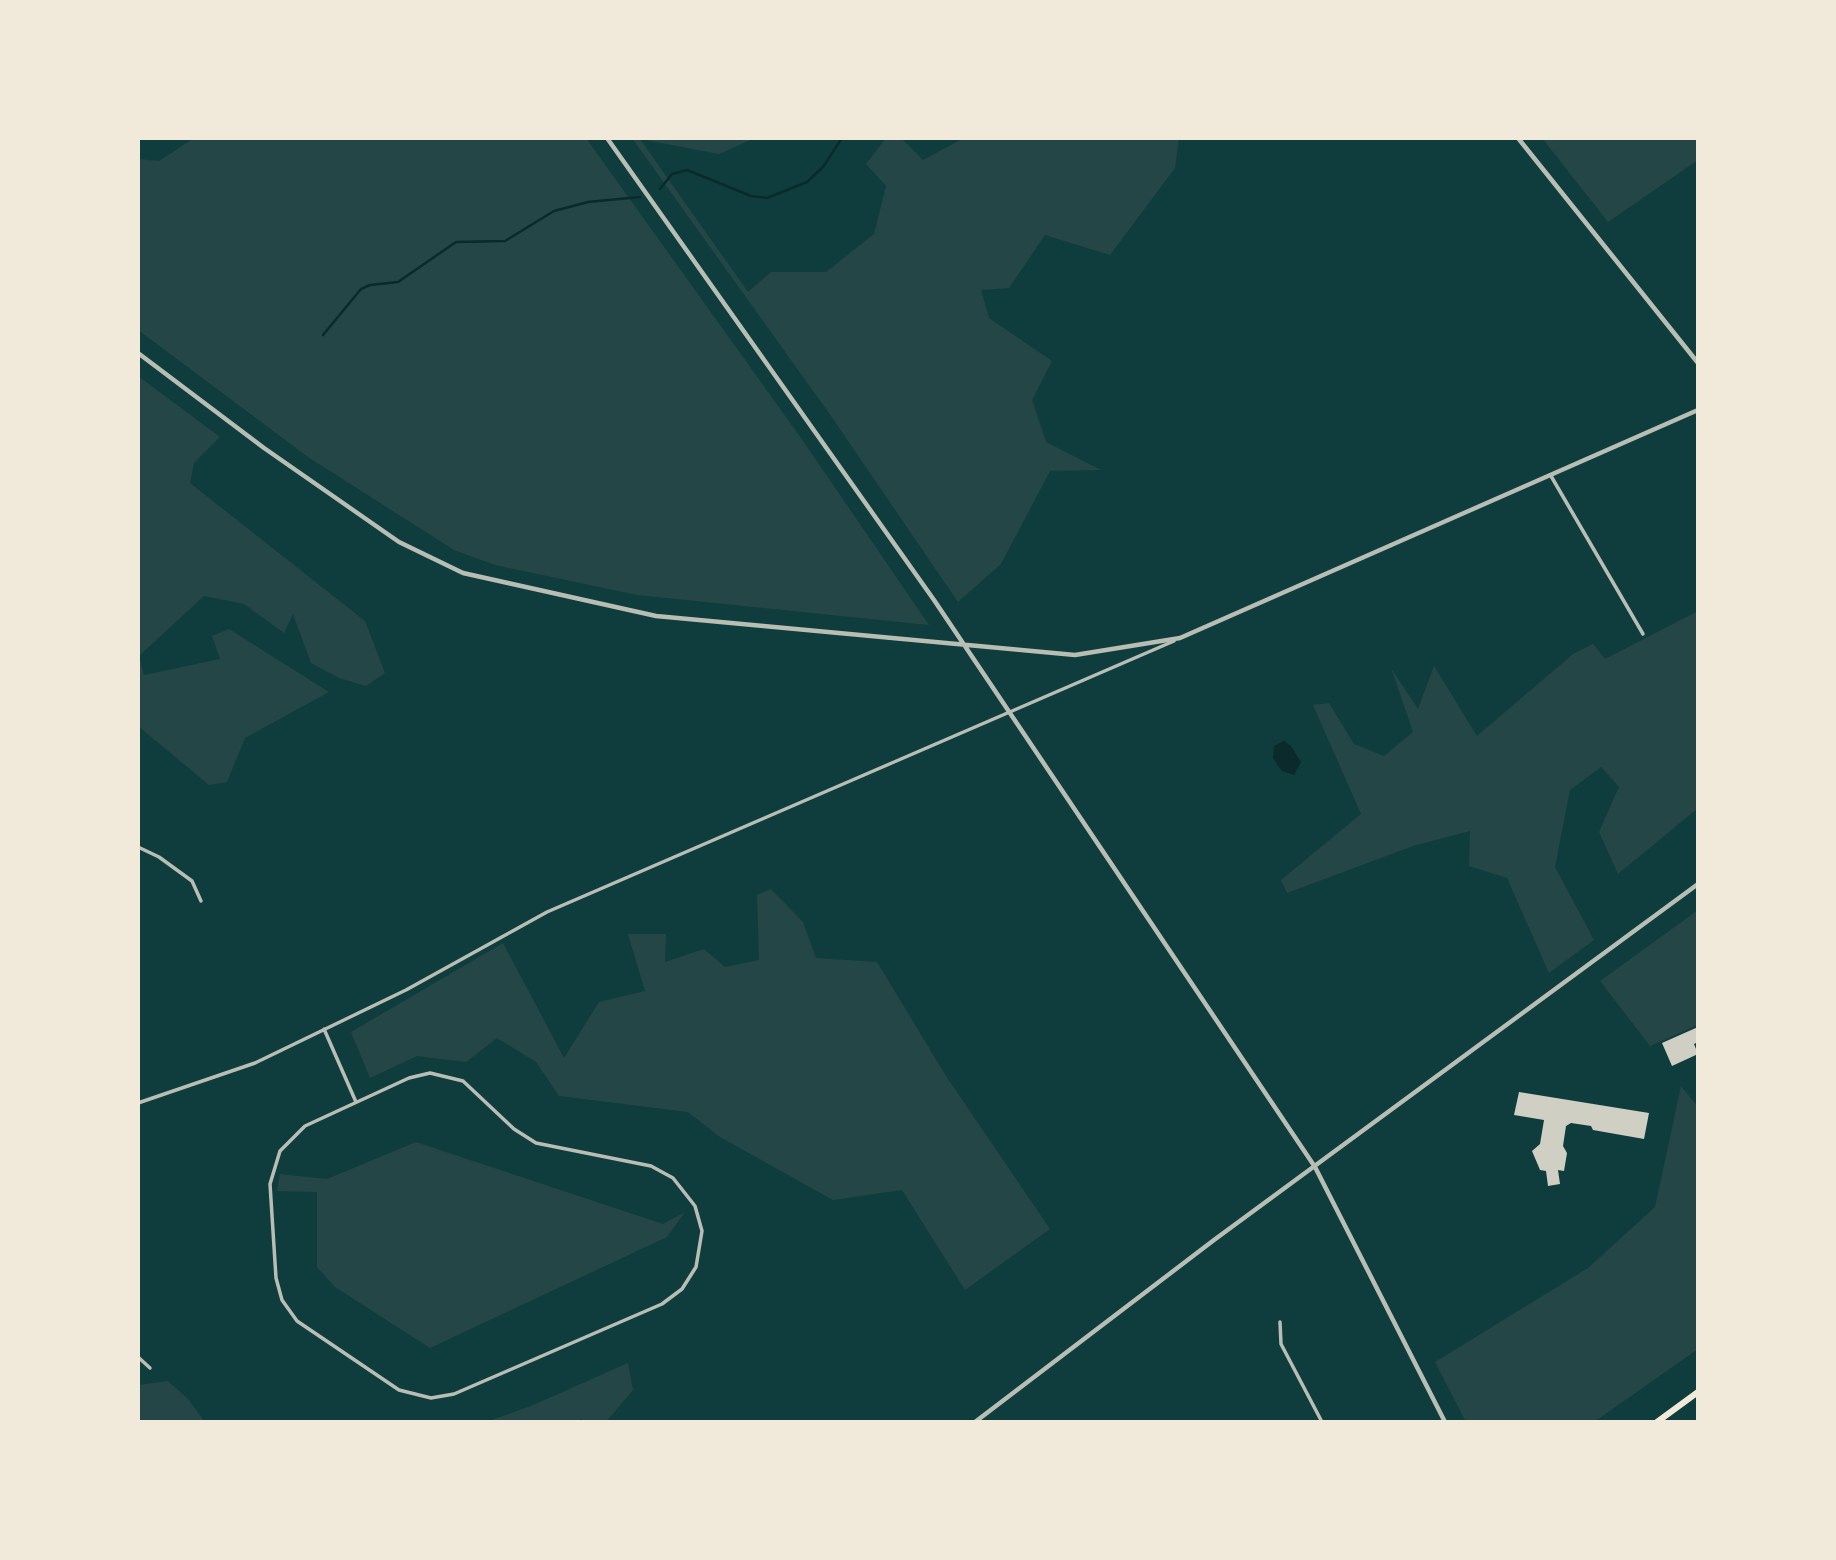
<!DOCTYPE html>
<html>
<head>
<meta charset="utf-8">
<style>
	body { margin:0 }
	#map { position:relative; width:1836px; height:1560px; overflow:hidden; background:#0f3d3e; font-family:"Fira Sans Condensed",sans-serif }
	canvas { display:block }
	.frame { position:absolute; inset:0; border:140px solid #f1e9da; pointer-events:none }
</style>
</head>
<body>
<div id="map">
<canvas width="1836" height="1560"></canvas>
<div class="frame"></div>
</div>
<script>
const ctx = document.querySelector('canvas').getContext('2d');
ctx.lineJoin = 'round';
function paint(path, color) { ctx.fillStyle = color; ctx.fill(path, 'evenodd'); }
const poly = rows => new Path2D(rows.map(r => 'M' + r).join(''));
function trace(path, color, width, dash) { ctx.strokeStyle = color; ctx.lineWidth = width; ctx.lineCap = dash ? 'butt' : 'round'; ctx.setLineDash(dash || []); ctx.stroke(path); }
paint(poly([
	[194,138,586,138,801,438,929,625,637,595,495,565,454,550,308,457,138,330,138,159,159,161],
	[632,138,755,138,719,154,640,139,748,292,771,272,826,272,874,234,886,186,866,164,886,138,901,138,923,160,964,138,1179,138,1175,168,1110,255,1045,235,1009,288,981,290,989,318,1052,361,1032,400,1046,442,1101,470,1050,471,1001,564,958,602,831,416],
	[1542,138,1698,138,1698,160,1608,222],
	[138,376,220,437,194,463,190,483,365,621,385,673,366,686,339,678,311,663,293,614,284,633,244,604,204,596,139,656,144,675,220,659,212,636,229,629,329,692,245,738,227,782,209,785,138,726],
	[1698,611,1698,808,1618,874,1599,832,1619,787,1601,767,1570,790,1555,867,1594,940,1549,973,1507,878,1469,866,1470,831,1413,846,1287,893,1281,880,1361,814,1313,705,1329,703,1354,744,1384,756,1413,732,1391,668,1418,709,1434,666,1477,736,1573,654,1593,644,1605,659],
	[771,889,803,922,816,958,877,962,946,1076,1050,1229,965,1290,902,1190,833,1200,720,1137,688,1112,559,1096,536,1062,497,1038,466,1062,417,1056,370,1078,351,1032,503,943,564,1058,599,1002,645,991,628,934,666,934,665,962,704,949,725,967,759,960,757,895],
	[1698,910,1698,1025,1650,1046,1600,981],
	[1681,1086,1698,1107,1698,1349,1594,1422,1466,1422,1435,1362,1588,1268,1655,1207],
	[416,1142,663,1224,685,1212,667,1237,430,1348,335,1287,317,1267,317,1192,277,1191,280,1174,327,1179],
	[628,1363,633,1390,606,1422,585,1422,582,1419,574,1422,486,1422,531,1406],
	[168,1381,188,1399,205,1422,138,1422,138,1385]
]), '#244646');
paint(poly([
	[1284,741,1291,746,1301,762,1294,775,1282,771,1273,758,1274,746]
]), '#0a2a2b');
trace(poly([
	[660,189,672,174,687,170,751,196,767,198,807,182,823,167,842,138],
	[323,335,361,289,370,285,398,282,456,242,505,241,554,211,588,202,640,197]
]), '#0a2a2b', 2.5);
paint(poly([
	[1698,1027,1698,1042,1694,1044,1698,1054,1672,1066,1662,1043],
	[1519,1092,1649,1113,1644,1139,1593,1130,1591,1126,1571,1123,1566,1126,1563,1146,1567,1153,1564,1171,1558,1170,1560,1184,1548,1186,1546,1171,1540,1170,1532,1151,1540,1144,1544,1120,1514,1115]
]), '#cfcfc3');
trace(poly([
	[1551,476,1643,634],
	[138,847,159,857,192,881,201,901],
	[324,1029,356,1102],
	[430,1073,463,1081,514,1129,536,1143,651,1166,673,1178,695,1206,702,1231,696,1267,682,1289,662,1304,454,1394,431,1398,399,1390,297,1321,282,1300,276,1278,270,1184,280,1151,305,1126,409,1078,430,1073],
	[138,1103,255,1063,406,990,547,912,1174,641],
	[1280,1322,1281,1344,1322,1422],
	[138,1357,150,1368]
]), '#b8beb3', 3.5);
trace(poly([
	[607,138,934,600,1315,1167,1445,1422],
	[1518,138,1698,363],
	[138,353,264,448,399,542,463,573,656,616,1075,655,1180,638,1698,410],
	[975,1422,1214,1240,1698,884]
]), '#b8beb3', 4.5);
trace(poly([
	[1657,1422,1698,1392]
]), '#f1e9da', 6);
</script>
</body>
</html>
